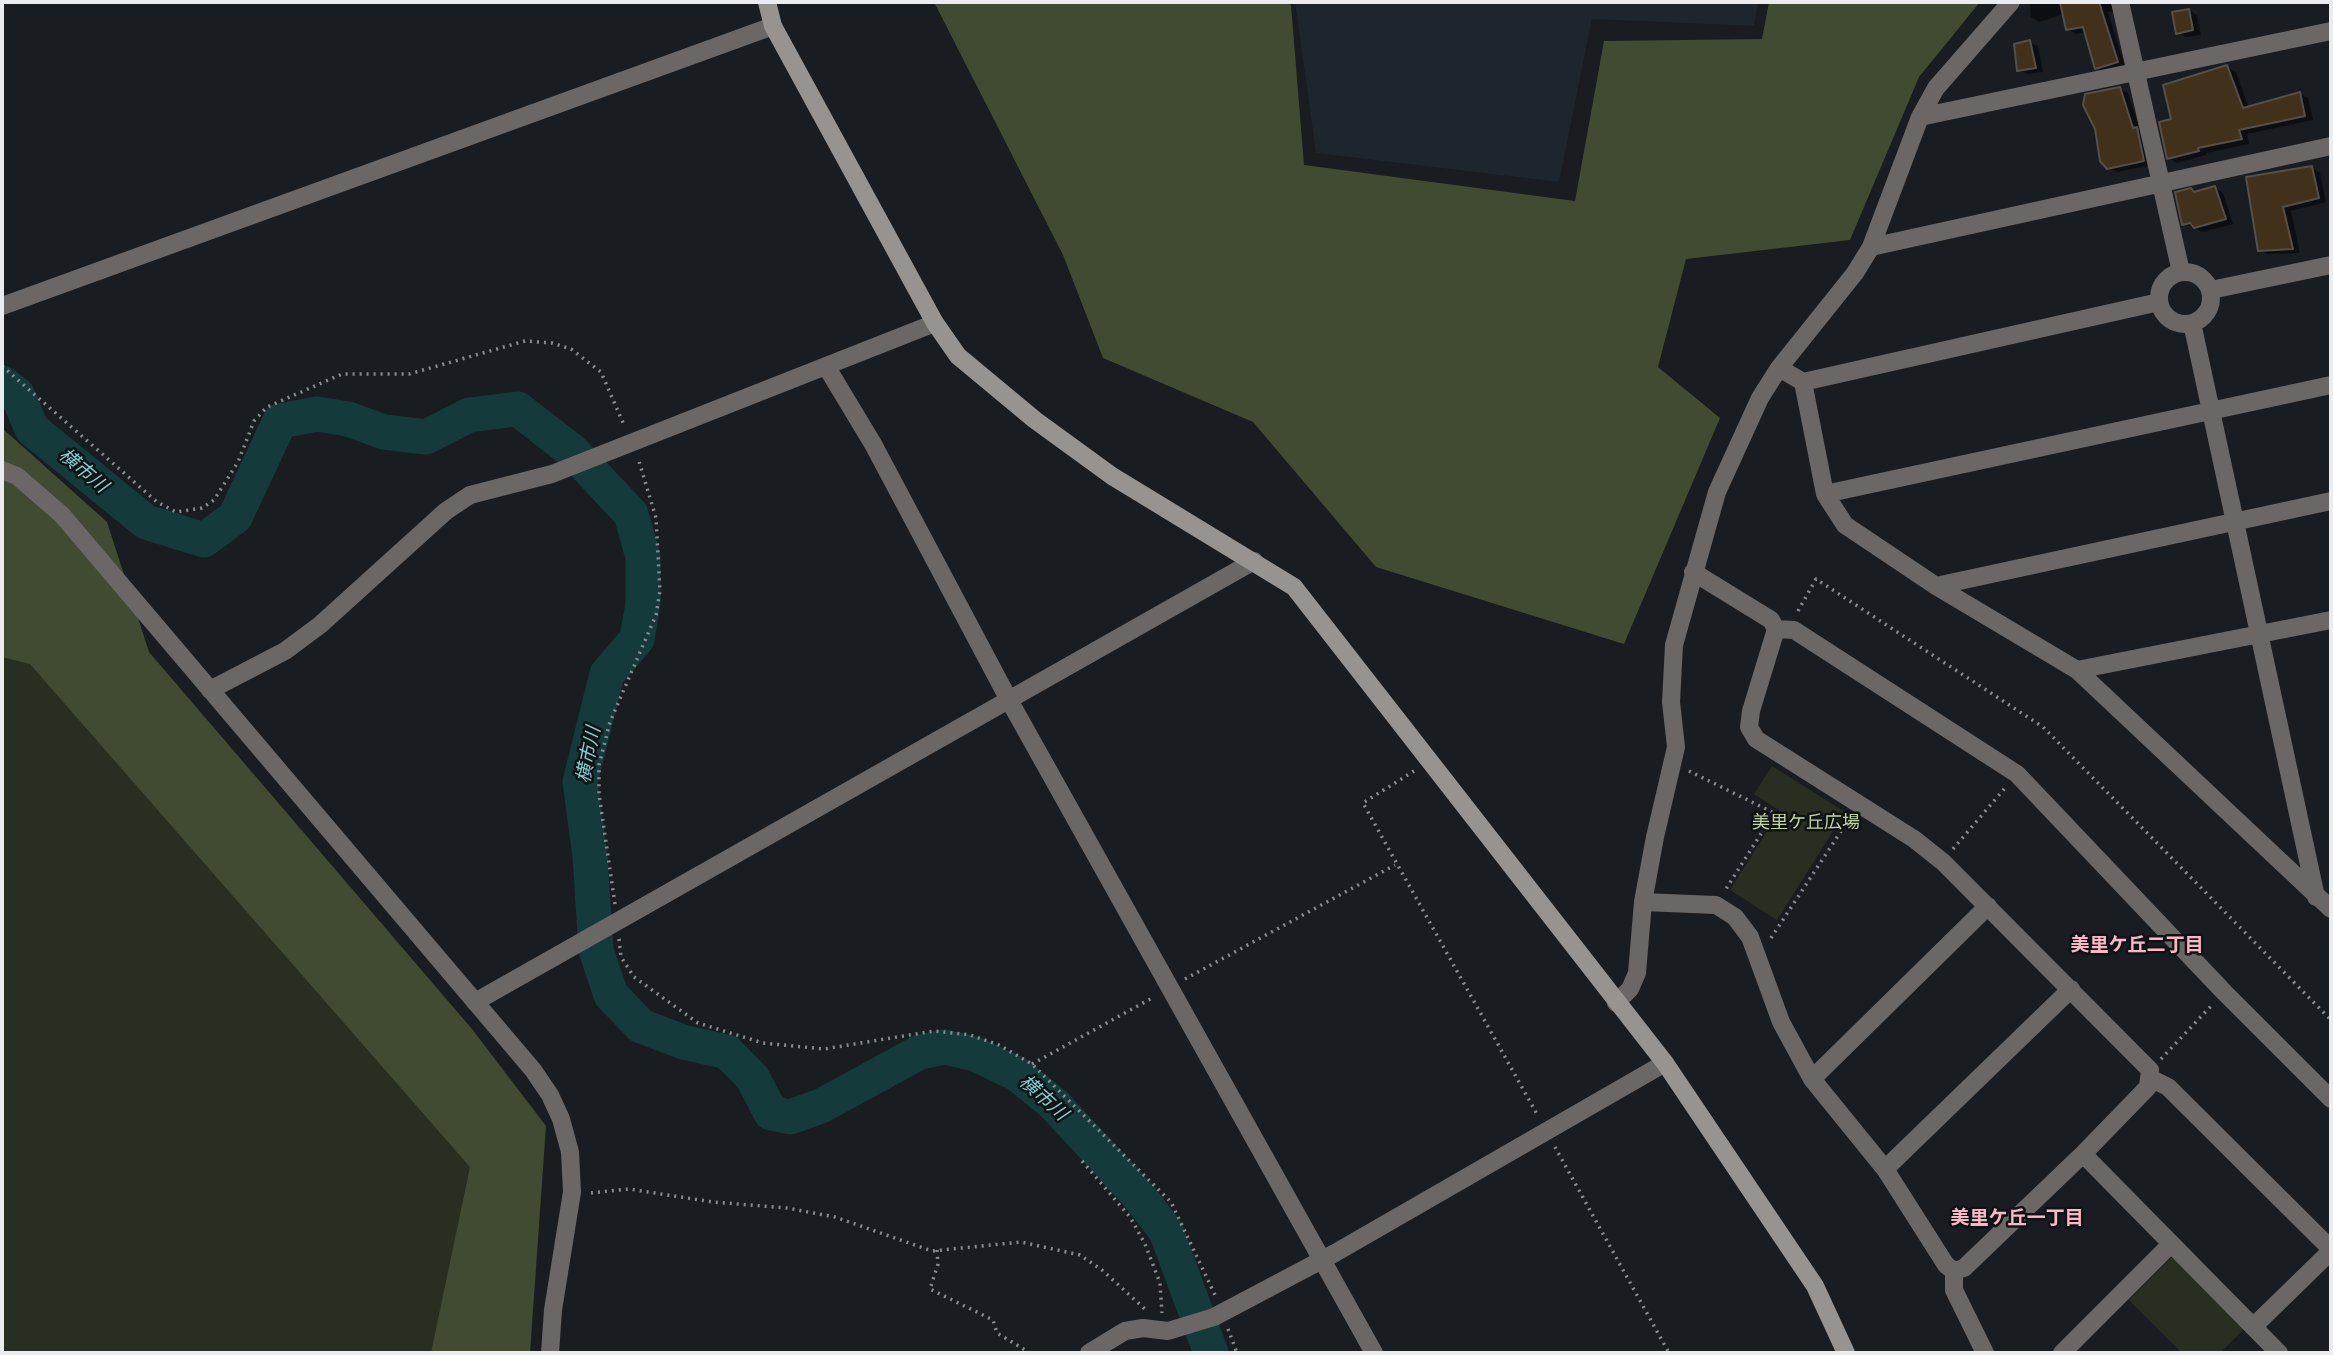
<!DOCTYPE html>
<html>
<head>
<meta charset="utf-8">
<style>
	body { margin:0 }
	#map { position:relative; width:2333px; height:1355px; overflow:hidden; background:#191c20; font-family:"PT Sans",sans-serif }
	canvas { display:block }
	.frame { position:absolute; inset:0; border:4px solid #eaecef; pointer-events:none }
</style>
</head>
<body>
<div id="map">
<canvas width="2333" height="1355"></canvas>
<div class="frame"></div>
</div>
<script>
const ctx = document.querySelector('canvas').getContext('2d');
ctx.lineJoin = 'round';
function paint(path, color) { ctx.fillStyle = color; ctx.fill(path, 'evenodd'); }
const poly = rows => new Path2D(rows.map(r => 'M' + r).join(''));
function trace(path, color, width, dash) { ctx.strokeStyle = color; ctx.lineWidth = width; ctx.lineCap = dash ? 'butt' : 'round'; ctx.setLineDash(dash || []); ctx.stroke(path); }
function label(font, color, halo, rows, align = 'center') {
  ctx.font = font + ' "PT Sans","Noto Sans JP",sans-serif'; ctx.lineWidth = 5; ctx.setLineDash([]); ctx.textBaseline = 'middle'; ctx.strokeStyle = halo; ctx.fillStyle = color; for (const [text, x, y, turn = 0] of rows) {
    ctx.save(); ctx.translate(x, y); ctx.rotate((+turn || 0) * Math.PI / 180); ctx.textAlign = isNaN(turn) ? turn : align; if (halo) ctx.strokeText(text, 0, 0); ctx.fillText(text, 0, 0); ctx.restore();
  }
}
paint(poly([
	[1295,2,1758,2,1754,26,1592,19,1559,182,1316,153]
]), '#1d252d');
paint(poly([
	[21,621,490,1162,450,1353,2,1353,2,633],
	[1772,766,1845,812,1777,920,1730,890,1780,811,1754,794],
	[2173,1256,2245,1328,2220,1353,2182,1353,2129,1300]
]), '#292f20');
paint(poly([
	[934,2,1286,2,1291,5,1304,165,1575,201,1604,41,1762,39,1769,2,1980,2,1919,77,1850,240,1686,259,1658,367,1720,418,1624,644,1376,567,1253,422,1103,358,1063,255],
	[2,428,107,522,149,652,472,1029,546,1126,530,1353,431,1353,470,1167,30,664,2,657]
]), '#414b31');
paint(poly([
	[2030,2,2113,2,2116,11,2108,12,2125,67,2105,72,2097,68,2086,32,2076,34,2067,29,2064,14,2039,22,2031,17],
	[2189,10,2197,15,2201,35,2186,37,2178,33],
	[2029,42,2038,46,2043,72,2027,74,2019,70],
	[2227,67,2236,72,2249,108,2300,94,2308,98,2313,120,2247,134,2249,144,2206,153,2206,155,2177,163,2169,158,2173,120],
	[2120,89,2128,93,2140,131,2145,134,2152,165,2117,172,2108,167,2096,128],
	[2312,168,2320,173,2326,202,2291,211,2300,253,2268,254,2259,250,2248,178],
	[2215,188,2223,193,2233,224,2204,232,2184,224,2191,190,2196,193]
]), '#0007');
trace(poly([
	[2,383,17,394,32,429,146,522,204,540,235,517,280,421,317,414,348,419,384,432,426,437,469,415,518,409,572,451,631,514,643,557,643,604,637,639,607,674,580,782,590,856,596,950,611,995,641,1026,683,1042,727,1052,752,1077,771,1113,790,1117,821,1106,920,1052,945,1047,975,1054,1017,1074,1054,1104,1139,1196,1166,1231,1211,1353]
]), '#143a3c', 35);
const building = poly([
	[2060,2,2099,2,2118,62,2095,69,2083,27,2066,30,2060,2],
	[2189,9,2193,30,2176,34,2172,12,2189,9],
	[2030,40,2036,68,2017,71,2014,44,2030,40],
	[2227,65,2243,108,2300,92,2305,116,2239,130,2242,139,2198,148,2199,151,2167,159,2159,122,2171,119,2163,85,2227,65],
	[2120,87,2133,128,2137,127,2144,161,2107,169,2100,161,2095,129,2083,105,2085,94,2120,87],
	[2312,166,2319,198,2283,207,2293,249,2258,251,2246,177,2312,166],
	[2215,186,2226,219,2194,228,2190,223,2182,225,2175,192,2191,188,2194,192,2215,186]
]);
paint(building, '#41301a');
trace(building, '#534f4b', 2);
trace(poly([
	[2,366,157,502,176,512,202,508,214,500,238,462,254,421,267,407,342,374,409,374,525,341,552,343,571,349,601,372,624,425],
	[1798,611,1816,579,2043,727,2331,1020],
	[1414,771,1363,803,1538,1116],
	[1689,771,1774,813,1726,889],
	[1953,849,2005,788],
	[615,904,599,794,599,765,610,722,656,615,660,591,656,518,638,458],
	[1771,938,1849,819],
	[619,939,621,957,634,977,698,1023,763,1043,824,1049,934,1031,970,1035,999,1045,1032,1064,1171,1202,1215,1295],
	[1185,979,1395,865],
	[2161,1059,2211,1006],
	[1032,1064,1154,997],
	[1555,1147,1669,1353],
	[1082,1161,1130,1217,1145,1244,1160,1283,1162,1313],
	[591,1193,629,1189,713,1202,787,1208,835,1217,932,1251,1021,1242,1080,1255,1102,1270,1145,1309],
	[937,1250,938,1264,930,1289,993,1320,997,1333,1030,1353],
	[1228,1329,1237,1353]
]), '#8a8c90', 3.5, [2, 5]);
trace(poly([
	[2120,2,2181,272],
	[1920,117,2331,31],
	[1871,247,2331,146],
	'2159 298a26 26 0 1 1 52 0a26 26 0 1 1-52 0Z',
	[2211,290,2331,265],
	[2,306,773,26],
	[2192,323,2316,897],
	[826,366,873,444,1009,700,1374,1353],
	[1779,368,1803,382,2159,302],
	[1803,382,1825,494,2331,385],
	[2,470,17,476,62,515,533,1070,550,1095,561,1119,570,1152,572,1192,553,1310,550,1353],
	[1825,494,1845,525,1936,586,2077,670,2331,909],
	[1693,572,1771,620,1776,629,1751,711,1749,727,1756,739,1914,839,1943,862,2150,1070,2148,1087,2083,1154,1964,1268,1954,1271],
	[1936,586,2331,501],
	[1776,629,1794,630,2017,774,2224,992,2331,1099],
	[2077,670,2331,620],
	[210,690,285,651,320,625,446,511,470,495,552,474,935,323],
	[1643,902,1716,905,1735,917,1750,937,1781,1022,1812,1079,1885,1169,1946,1265,1954,1271,1954,1290,1985,1353],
	[475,1002,1254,561],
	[1616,1003,1630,989,1637,973,1643,902,1655,837,1676,747,1671,702,1674,645,1717,492,1760,398,1779,368,1855,273,1871,247,1920,117,1936,88,2011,2],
	[1812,1079,1988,906],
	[2152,1079,2168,1087,2331,1249],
	[2083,1154,2279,1353],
	[1885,1169,2071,989],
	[2253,1327,2331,1251],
	[1089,1353,1125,1331,1143,1328,1168,1331,1214,1317,1335,1253,1665,1063],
	[2062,1353,2170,1245]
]), '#6a6766', 18);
trace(poly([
	[767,2,773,26,935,323,958,356,1035,420,1112,476,1294,587,1665,1063,1815,1286,1846,1353]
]), '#979391', 18);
label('18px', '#c1d4a0', '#101316', [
	["美里ケ丘広場",1806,823]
]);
label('italic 19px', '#85cdd2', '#101316', [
	["横市川",83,471,40],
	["横市川",589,755,-79],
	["横市川",1043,1098,42]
]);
label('bold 19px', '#fab7c6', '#101316', [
	["美里ケ丘二丁目",2137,946],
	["美里ケ丘一丁目",2017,1219]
]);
</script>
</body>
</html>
